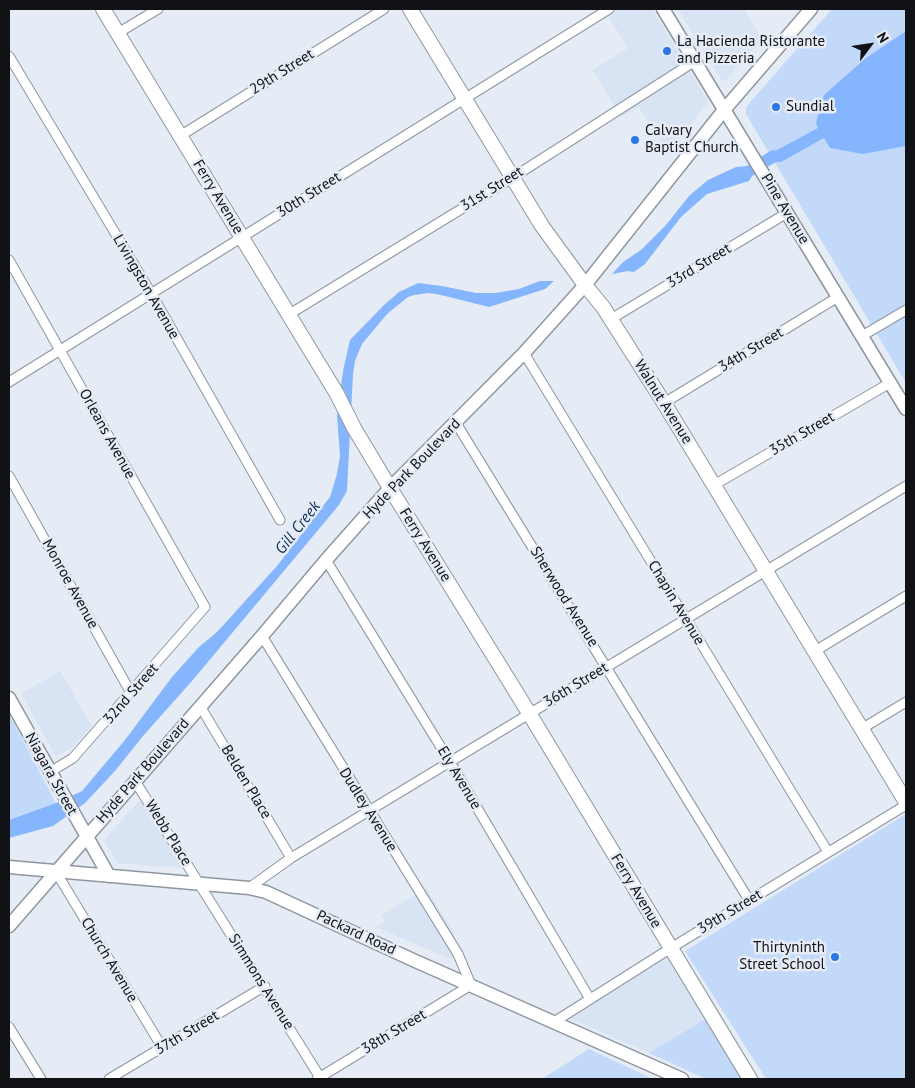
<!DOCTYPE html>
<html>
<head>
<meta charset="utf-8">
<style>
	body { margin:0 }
	#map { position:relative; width:915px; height:1088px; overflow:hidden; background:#e5ecf6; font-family:"PT Sans",sans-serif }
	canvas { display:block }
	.frame { position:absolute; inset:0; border:10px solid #101216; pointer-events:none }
	.north { position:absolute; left:845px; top:20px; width:50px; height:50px; -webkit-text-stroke:4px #e5ecf6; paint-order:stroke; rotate:59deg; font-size:14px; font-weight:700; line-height:20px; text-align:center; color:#101216 }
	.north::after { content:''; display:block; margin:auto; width:18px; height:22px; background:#101216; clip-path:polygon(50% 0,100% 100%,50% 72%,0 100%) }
</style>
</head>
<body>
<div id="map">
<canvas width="915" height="1088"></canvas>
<div class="frame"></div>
<div class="north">N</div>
</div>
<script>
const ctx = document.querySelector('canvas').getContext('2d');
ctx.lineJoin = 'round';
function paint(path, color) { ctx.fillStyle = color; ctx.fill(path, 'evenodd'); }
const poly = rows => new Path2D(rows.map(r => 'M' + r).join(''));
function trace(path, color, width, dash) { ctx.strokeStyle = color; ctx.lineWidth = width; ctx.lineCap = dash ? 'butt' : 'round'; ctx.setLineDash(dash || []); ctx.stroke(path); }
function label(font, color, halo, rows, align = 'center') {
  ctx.font = font + ' "PT Sans",sans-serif'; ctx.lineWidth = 5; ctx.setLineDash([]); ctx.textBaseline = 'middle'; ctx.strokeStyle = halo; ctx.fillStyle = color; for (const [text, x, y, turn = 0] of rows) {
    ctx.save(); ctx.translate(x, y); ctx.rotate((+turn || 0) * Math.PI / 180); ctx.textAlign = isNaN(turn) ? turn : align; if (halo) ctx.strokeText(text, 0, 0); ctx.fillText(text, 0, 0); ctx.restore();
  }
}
paint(poly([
	[604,9,652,9,707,99,707,104,667,152,639,107,621,117,593,70,628,48],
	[678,9,744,9,762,39,725,81,722,81],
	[60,671,92,726,73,747,56,757,21,694],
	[140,800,182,868,118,863,104,840],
	[426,888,451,928,457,944,458,952,453,960,376,927,385,921,382,915],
	[662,947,707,1018,649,1053,557,1013]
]), '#d8e3f4');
paint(poly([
	[832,9,906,9,906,383,746,114,746,107],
	[9,714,56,803,9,820],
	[906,814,906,1079,766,1079,685,951],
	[707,1018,743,1079,706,1079,649,1053],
	[589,1049,653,1079,542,1079]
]), '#c3d9f9');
paint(poly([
	[906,31,906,146,863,154,830,148,824,138,781,162,776,162,752,176,749,181,707,194,681,217,645,264,634,272,628,271,612,274,623,262,641,250,666,225,689,196,708,180,736,167,747,166,770,151,777,150,818,128,816,123,824,95,866,58],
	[540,281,554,281,545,289,489,307,441,295,429,293,414,295,408,297,387,314,362,344,355,361,353,374,347,491,339,505,192,681,143,736,115,771,85,803,53,826,9,838,9,820,56,803,82,791,125,740,172,677,199,647,217,632,277,566,330,497,337,474,340,456,337,416,343,371,350,340,384,305,399,292,418,283,442,286,476,293,495,293,519,289]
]), '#85b5fd');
const street = poly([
	[118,33,158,9],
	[9,56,151,293,280,520],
	[180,136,384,9],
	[9,260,205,607,73,758,50,772],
	[288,315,512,178,695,61],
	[611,319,787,213],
	[862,336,906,310],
	[524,353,828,852],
	[9,382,609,9],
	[664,403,838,297],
	[456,423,749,900],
	[9,476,131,693],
	[714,485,890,383],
	[326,560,450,762,590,999],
	[262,636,458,954,471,985,317,1079],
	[815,651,906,596],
	[200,706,291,858],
	[863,728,906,702],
	[135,781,321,1079],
	[56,872,162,1047],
	[249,888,291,858,906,486],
	[554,1022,671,948,906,805],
	[9,1027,41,1079],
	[109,1079,265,986]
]);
const secondary = poly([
	[663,9,906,409],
	[9,698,109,876],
	[9,867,249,888,266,892,413,960,682,1079],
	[9,926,262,636,326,560,390,488,524,353,585,285,724,110,811,9]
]);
const primary = poly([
	[103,9,337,394,354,428,390,488,529,713,750,1079],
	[410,9,542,226,585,285,603,307,664,403,906,802]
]);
trace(street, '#8f969f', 11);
trace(secondary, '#8f969f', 15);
trace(primary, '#8f969f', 16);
trace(street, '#fff', 9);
trace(secondary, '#fff', 12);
trace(primary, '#fff', 14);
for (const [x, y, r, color] of [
	[667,51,5,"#2b78e4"],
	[776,107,5,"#2b78e4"],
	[635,140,5,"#2b78e4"],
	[835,957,5,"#2b78e4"]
]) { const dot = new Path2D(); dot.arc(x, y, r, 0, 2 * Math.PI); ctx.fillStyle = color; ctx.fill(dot); trace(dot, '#e5ecf6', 2); }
label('15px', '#101216', '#e5ecf6', [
	["La Hacienda Ristorante",677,42],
	["and Pizzeria",677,59],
	["Sundial",786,107],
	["Calvary",645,131],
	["Baptist Church",645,148],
	["Thirtyninth",825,948,"right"],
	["Street School",825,965,"right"]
], 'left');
label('15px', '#101216', '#e5ecf6', [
	["29th Street",282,72,-32],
	["31st Street",492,189,-32],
	["30th Street",309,195,-32],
	["Ferry Avenue",218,197,59],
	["Pine Avenue",785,209,59],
	["33rd Street",699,266,-31],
	["Livingston Avenue",146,287,60],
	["34th Street",751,350,-31],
	["Walnut Avenue",663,402,58],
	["Orleans Avenue",107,434,61],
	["35th Street",802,434,-30],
	["Hyde Park Boulevard",412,469,-46],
	["Ferry Avenue",425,545,58],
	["Monroe Avenue",70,584,61],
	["Sherwood Avenue",564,597,58],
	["Chapin Avenue",676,603,59],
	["36th Street",576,685,-31],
	["32nd Street",131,694,-49],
	["Hyde Park Boulevard",143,771,-49],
	["Niagara Street",51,774,61],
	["Ely Avenue",459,778,59],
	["Belden Place",246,782,59],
	["Dudley Avenue",368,810,58],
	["Webb Place",168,833,58],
	["Ferry Avenue",636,891,59],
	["39th Street",730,912,-31],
	["Packard Road",356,933,25],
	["Church Avenue",109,960,59],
	["Simmons Avenue",261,982,58],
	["38th Street",394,1032,-31],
	["37th Street",187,1033,-31]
]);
label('italic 16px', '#0c2a56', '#e5ecf6', [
	["Gill Creek",298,528,-52]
]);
</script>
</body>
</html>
